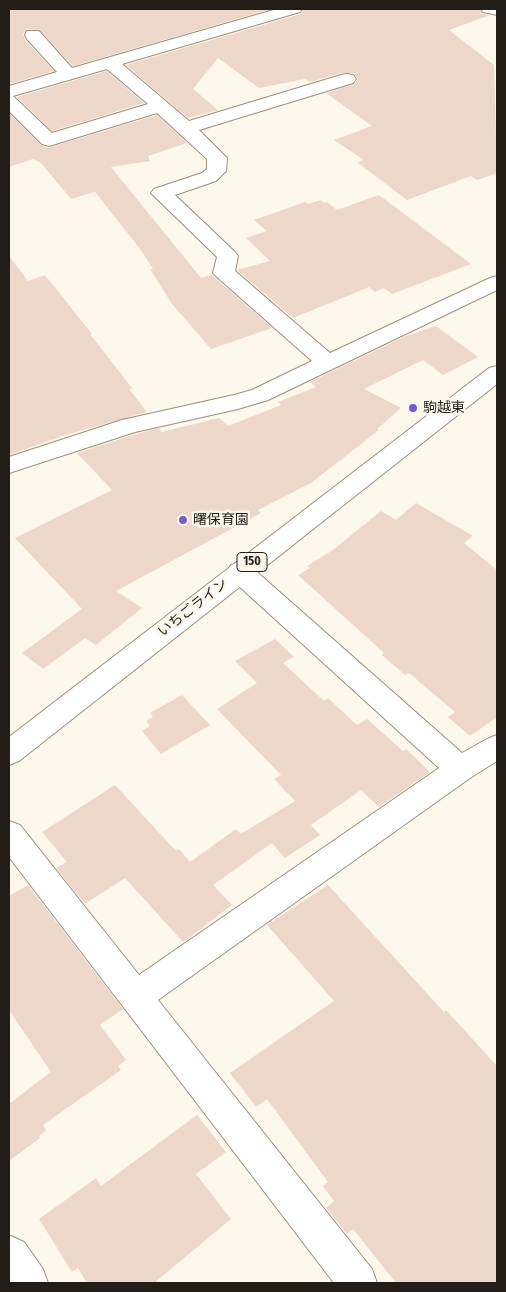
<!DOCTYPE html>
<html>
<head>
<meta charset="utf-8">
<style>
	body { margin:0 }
	#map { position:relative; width:506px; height:1292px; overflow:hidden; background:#fef7eb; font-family:"Fira Sans Condensed",sans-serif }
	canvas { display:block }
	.frame { position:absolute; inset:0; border:10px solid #221e17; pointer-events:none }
</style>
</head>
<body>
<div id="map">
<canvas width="506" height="1292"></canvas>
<div class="frame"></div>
</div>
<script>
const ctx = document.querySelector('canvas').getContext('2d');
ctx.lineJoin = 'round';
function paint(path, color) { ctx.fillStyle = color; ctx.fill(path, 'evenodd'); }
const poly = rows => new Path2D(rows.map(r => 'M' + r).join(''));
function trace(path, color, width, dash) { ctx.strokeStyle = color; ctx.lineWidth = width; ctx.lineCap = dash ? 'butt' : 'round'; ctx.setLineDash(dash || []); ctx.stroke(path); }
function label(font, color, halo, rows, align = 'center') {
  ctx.font = font + ' "Fira Sans Condensed","Noto Sans JP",sans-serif'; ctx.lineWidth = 5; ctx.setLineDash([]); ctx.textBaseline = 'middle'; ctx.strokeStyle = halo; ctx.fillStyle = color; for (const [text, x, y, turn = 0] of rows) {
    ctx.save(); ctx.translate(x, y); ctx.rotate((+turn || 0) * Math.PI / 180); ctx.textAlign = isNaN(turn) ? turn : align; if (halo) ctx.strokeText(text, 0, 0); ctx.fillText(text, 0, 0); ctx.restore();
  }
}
paint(poly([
	[9,9,271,9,73,66,40,30,27,29,23,34,25,40,54,71,9,84],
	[304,9,479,9,483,14,490,15,449,30,494,65,497,173,477,180,471,176,407,200,358,163,364,160,334,140,372,126,326,93,354,84,358,79,353,73,341,73,310,82,305,79,259,88,218,58,193,89,218,110,188,118,126,65,301,14],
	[107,71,144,103,52,131,17,97],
	[9,113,41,145,48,148,157,115,187,143,148,156,150,161,111,167,201,278,212,275,272,328,211,349,172,304,150,269,153,269,141,250,95,192,71,199,41,163,33,159,9,167],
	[379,195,471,264,392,294,384,288,375,292,369,287,293,318,237,270,270,261,246,238,267,231,254,220,305,202,308,204,321,200,324,203,327,202,337,210],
	[9,256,28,281,45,275,92,334,90,334,132,388,129,389,147,412,62,436,9,455],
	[436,326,478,357,443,375,423,360,364,389,401,408,377,429,379,430,329,469,311,483,258,510,261,513,116,591,142,608,96,645,85,638,43,669,22,653,82,609,15,538,112,490,77,453,136,434,159,428,162,432,219,418,228,426,281,405,278,402,316,387,310,382,406,336],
	[416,503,473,536,464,543,497,570,497,717,470,736,448,717,455,712,409,673,405,675,382,655,384,653,298,575,310,568,307,566,333,550,381,511,396,520],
	[275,639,294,657,283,663,324,701,328,698,357,725,367,719,403,751,406,749,430,772,379,807,361,790,311,825,320,835,285,858,272,843,213,885,232,905,183,942,125,878,85,904,56,868,67,862,42,832,115,785,176,851,179,849,190,862,236,829,241,834,295,801,274,779,281,775,217,709,257,683,235,661],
	[182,695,210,725,161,754,142,731,150,726,146,721,153,717,150,713],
	[28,885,123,1009,100,1025,126,1060,118,1066,121,1070,43,1125,46,1130,39,1136,40,1138,9,1161,9,1104,51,1072,9,1010,9,896],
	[328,885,444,1012,446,1010,497,1066,497,1283,396,1283,353,1229,347,1234,326,1208,334,1201,323,1186,328,1182,267,1099,256,1107,230,1073,334,1001,267,925],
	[197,1115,226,1152,196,1174,231,1219,154,1283,87,1283,78,1268,72,1272,39,1219,96,1178,101,1186]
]), '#edd7cb');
const minor = poly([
	[277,9,302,9,300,12,122,64,189,121,341,75,347,74,353,75,356,79,353,83,199,130,227,158,226,171,216,181,175,195,235,252,238,256,235,271,330,353,490,278,497,276,497,290,268,400,238,409,135,432,9,473,9,457,122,420,234,395,252,390,312,361,217,277,213,273,217,257,151,193,154,189,202,173,207,169,207,159,157,113,49,146,42,144,9,111,9,86,57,72,27,39,25,35,27,31,39,31,72,68,277,9],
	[107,69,148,104,52,133,13,96,107,69],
	[240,563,249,565,462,753,487,739,497,735,497,761,470,778,158,1000,372,1269,377,1283,334,1283,9,857,9,821,20,825,139,975,439,768,231,579,227,572,231,565,240,563],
	[11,1236,24,1242,43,1269,48,1283,9,1283,9,1237,11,1236]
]);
const highway = poly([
	[481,9,497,9,497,15,483,12,481,9],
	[497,366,497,384,19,761,9,765,9,737,489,368,497,366]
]);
trace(minor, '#9b8f7e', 2);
trace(highway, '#9b8f7e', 2);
paint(minor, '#fff');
paint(highway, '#fff');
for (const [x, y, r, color] of [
	[413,408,5,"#735bd5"],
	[183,520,5,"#735bd5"]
]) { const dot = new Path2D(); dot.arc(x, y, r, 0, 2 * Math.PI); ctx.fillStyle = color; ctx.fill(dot); trace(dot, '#fef7eb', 2); }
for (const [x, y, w] of [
	[252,562,30]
]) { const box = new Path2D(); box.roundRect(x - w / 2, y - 9.5, w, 19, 4); ctx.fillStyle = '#fef7eb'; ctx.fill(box); trace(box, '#221e17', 1); }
label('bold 12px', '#221e17', null, [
	["150",252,562]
]);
label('14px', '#221e17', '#fef7eb', [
	["駒越東",423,408],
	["曙保育園",193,520]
], 'left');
label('14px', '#221e17', '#fef7eb', [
	["いちごライン",193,608,-38]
]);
</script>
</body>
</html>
